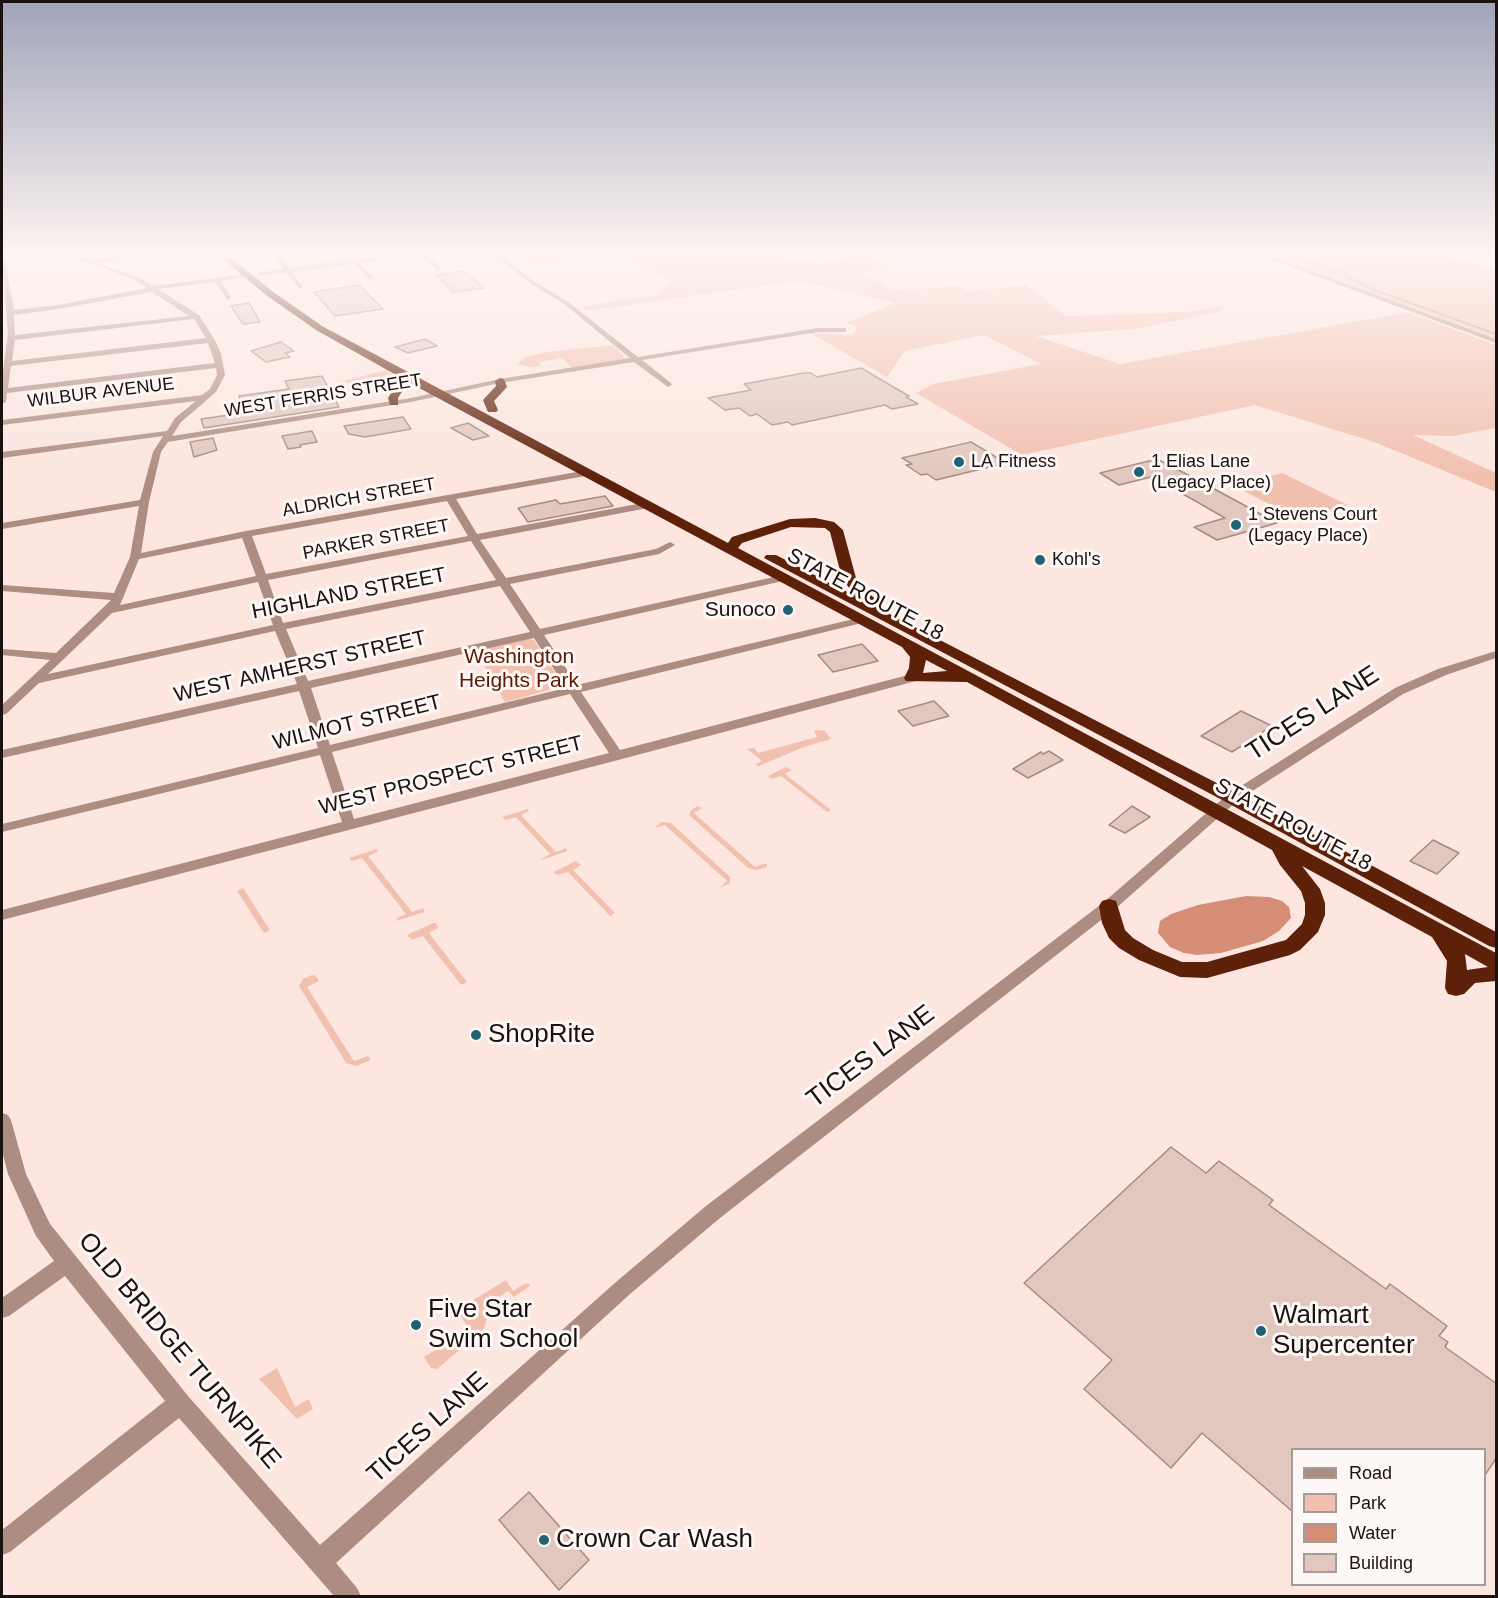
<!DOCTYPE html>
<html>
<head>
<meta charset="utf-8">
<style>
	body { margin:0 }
	#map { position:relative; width:1498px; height:1598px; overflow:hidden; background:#fce6df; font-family:Helvetica,sans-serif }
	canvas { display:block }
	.frame { position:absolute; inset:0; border:3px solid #1b120f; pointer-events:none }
	.legend { position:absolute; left:1291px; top:1448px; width:195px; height:138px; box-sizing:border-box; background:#fdf7f5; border:2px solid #a39b99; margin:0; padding:8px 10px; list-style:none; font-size:18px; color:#1b120f }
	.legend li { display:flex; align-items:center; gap:12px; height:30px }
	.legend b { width:30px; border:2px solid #a39b99 }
</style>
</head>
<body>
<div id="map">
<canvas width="1498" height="1598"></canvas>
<div class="frame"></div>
<ul class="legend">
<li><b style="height:8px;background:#ad8c81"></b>Road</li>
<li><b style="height:16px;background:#f1c0af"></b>Park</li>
<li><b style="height:16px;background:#d58d75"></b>Water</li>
<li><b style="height:16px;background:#e1c7be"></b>Building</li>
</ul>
</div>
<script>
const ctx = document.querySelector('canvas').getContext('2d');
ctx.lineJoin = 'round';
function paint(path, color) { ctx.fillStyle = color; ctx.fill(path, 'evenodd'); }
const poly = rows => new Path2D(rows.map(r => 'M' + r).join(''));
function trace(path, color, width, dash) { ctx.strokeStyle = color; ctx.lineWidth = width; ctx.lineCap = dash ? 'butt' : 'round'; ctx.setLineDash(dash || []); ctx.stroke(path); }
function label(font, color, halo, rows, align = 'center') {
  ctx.font = font + ' Helvetica,sans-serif'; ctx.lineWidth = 6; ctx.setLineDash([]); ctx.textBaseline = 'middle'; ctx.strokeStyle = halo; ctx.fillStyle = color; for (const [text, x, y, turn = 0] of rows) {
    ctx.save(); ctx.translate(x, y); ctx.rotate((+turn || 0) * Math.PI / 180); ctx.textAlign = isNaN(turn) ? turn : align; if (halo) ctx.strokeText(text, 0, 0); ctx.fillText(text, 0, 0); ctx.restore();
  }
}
paint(poly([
	[523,254,772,254,786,259,822,263,866,254,892,267,863,273,893,290,958,286,968,291,1027,285,1066,316,1186,312,1223,306,1219,312,1135,329,1036,336,1120,364,1408,312,1496,345,1496,428,1454,436,1413,435,1496,473,1496,492,1374,442,1255,405,1022,455,916,393,933,384,1041,364,984,335,905,351,887,377,810,333,852,335,858,327,846,323,895,303,808,283,784,283,586,311,580,307,661,294,670,281,630,259,592,259,529,265],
	[1258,254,1438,254,1496,269,1496,341],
	[613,345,626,359,572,368,562,358,539,362,541,366,529,367,517,364,525,357,553,351],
	[386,370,400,379,397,387,391,385,365,392,344,381],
	[1282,473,1348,505,1298,519,1234,486],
	[528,639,534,640,564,686,505,702,476,651],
	[818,730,825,731,831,739,804,747,759,766,755,765,762,761,747,749,754,748,758,753,817,737,814,731],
	[786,767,792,770,785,774,831,810,827,812,781,776,772,779,768,776],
	[698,806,702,808,694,813,755,867,763,864,767,864,767,867,757,870,748,868,689,815,691,810],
	[528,809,529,811,521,815,556,852,566,848,567,851,542,860,543,858,550,854,516,817,506,820,502,817],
	[662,822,671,823,730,877,730,883,719,888,727,881,665,825,654,828],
	[377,849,377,852,368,856,412,912,424,908,424,912,396,921,397,918,406,914,362,858,352,861,349,858],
	[576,861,581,865,573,870,615,913,610,916,568,872,557,875,554,872],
	[243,888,270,930,264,933,237,891],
	[433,923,436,923,438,928,429,933,467,982,461,985,423,936,412,940,407,935],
	[312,975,316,976,319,981,307,987,354,1061,368,1056,370,1058,369,1061,356,1066,346,1063,299,986,303,979],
	[506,1280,513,1291,524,1284,530,1284,530,1286,514,1297,508,1291,484,1306,487,1319,483,1330,437,1369,431,1368,424,1357,469,1329,457,1310],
	[277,1368,295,1407,309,1399,313,1409,297,1419,259,1379]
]), '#f1c0af');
paint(poly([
	[1246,896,1269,897,1282,901,1289,907,1291,918,1279,931,1263,941,1221,953,1197,955,1184,953,1170,947,1158,933,1160,921,1171,914,1198,905]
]), '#d58d75');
trace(poly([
	[1287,254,1335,270,1372,289,1496,334]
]), '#d58d75', 2);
const building = poly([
	[464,271,484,288,453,292,436,275,464,271],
	[359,285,383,309,335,316,314,292,359,285],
	[249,303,260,322,243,324,231,306,249,303],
	[425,339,437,346,408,353,395,347,425,339],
	[281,342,294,351,285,353,290,357,266,362,251,351,281,342],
	[861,368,909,396,906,397,918,404,892,409,885,405,792,425,788,422,772,425,757,414,750,416,739,408,725,410,708,398,751,390,744,384,804,373,811,373,817,377,861,368],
	[322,376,339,407,204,428,201,419,243,413,239,396,289,389,285,381,322,376],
	[403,417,411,429,365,437,349,434,344,426,403,417],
	[468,423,489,436,473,440,451,428,468,423],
	[312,431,317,442,300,445,301,447,288,449,282,436,312,431],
	[213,438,217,450,194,457,190,442,213,438],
	[971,442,1006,463,936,480,927,474,921,475,906,465,912,464,902,458,971,442],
	[1157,459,1196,479,1277,523,1217,540,1194,527,1225,518,1192,499,1151,477,1119,485,1100,473,1157,459],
	[605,496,613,506,528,522,518,508,556,500,560,504,605,496],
	[862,644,878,661,833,672,818,655,862,644],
	[934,701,949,716,913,726,898,711,934,701],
	[1241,711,1272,726,1232,752,1201,736,1241,711],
	[1049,751,1063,760,1028,778,1013,769,1041,752,1043,754,1049,751],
	[1132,806,1150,817,1125,833,1109,825,1132,806],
	[1433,840,1459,853,1437,874,1410,861,1433,840],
	[1171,1147,1206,1173,1219,1161,1273,1200,1269,1205,1386,1289,1390,1284,1447,1326,1439,1336,1448,1342,1445,1347,1497,1384,1497,1457,1485,1475,1485,1449,1293,1449,1293,1512,1202,1433,1171,1468,1084,1389,1112,1360,1024,1283,1171,1147],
	[529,1492,589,1560,559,1590,499,1520,529,1492]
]);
paint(building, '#e1c7be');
trace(building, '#a58c83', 1.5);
paint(poly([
	[63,254,72,254,91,260,136,254,155,254,97,263,138,277,153,286,247,274,250,276,221,281,231,298,228,300,215,282,158,289,199,315,215,340,221,354,225,375,216,392,181,422,172,436,411,398,500,379,630,358,563,303,531,284,493,254,500,254,535,282,567,301,638,357,818,328,846,328,846,332,818,332,642,360,671,383,672,385,668,387,634,362,500,383,411,402,168,442,161,452,149,502,141,553,246,531,588,470,593,473,591,475,456,499,477,534,648,502,653,505,648,508,480,540,506,578,656,549,670,542,675,545,659,554,510,584,540,629,783,575,788,578,783,581,544,635,577,685,862,617,868,620,866,622,581,692,620,750,912,674,918,678,916,681,622,759,2,920,2,910,342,822,320,755,2,832,2,824,318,748,299,691,2,758,2,750,297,684,275,631,39,683,6,714,2,715,2,705,50,660,2,655,2,649,56,653,111,600,2,591,2,585,114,593,130,557,139,506,2,529,2,523,140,500,153,452,163,436,2,458,2,452,167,431,175,418,196,401,2,425,2,420,202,395,210,389,217,375,216,368,7,393,6,402,2,404,2,378,8,334,2,257,5,259,14,310,58,305,147,288,134,279,63,254],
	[152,292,189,316,15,335,14,315,58,309,152,292],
	[194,319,206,338,12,361,15,340,194,319],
	[208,343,215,363,8,388,11,366,208,343],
	[447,501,468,536,266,574,252,536,447,501],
	[242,538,256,576,120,605,139,559,242,538],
	[471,541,496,580,283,623,268,580,471,541],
	[258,582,273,625,48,674,112,613,258,582],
	[500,586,530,632,308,681,286,629,500,586],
	[534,638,566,688,330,745,311,688,534,638],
	[570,694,609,753,354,819,332,752,570,694],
	[273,254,279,254,290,268,351,260,349,258,352,256,357,260,419,254,360,263,373,278,370,280,354,264,292,272,303,287,300,289,286,273,259,275,259,273,284,269,273,254],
	[420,254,427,254,441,268,441,270,437,270,420,254],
	[1256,254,1265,254,1496,339,1496,343,1256,254],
	[1496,651,1496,658,1446,675,1403,694,1237,801,1114,910,720,1218,630,1294,336,1563,357,1588,361,1596,334,1596,179,1418,10,1552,2,1555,2,1530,165,1401,65,1276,9,1316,2,1318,2,1298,54,1261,36,1236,8,1174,2,1151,2,1113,8,1115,11,1120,26,1174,50,1224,188,1396,320,1545,616,1282,706,1206,1104,902,1227,795,1395,688,1438,669,1496,651]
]), '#ad8c81');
paint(poly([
	[217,254,226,254,272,291,322,326,728,543,732,537,790,519,815,518,834,522,843,530,856,578,864,589,880,603,876,607,1238,794,1496,932,1496,948,1489,946,1226,802,764,558,766,555,776,555,855,596,842,578,830,532,825,528,791,527,742,543,738,548,1496,953,1496,981,1475,983,1464,994,1456,996,1448,994,1445,988,1447,961,1432,937,1302,866,1320,889,1325,903,1325,915,1318,932,1300,950,1290,955,1207,978,1180,977,1139,960,1119,948,1109,938,1102,923,1099,906,1102,901,1109,899,1116,901,1125,930,1133,938,1153,950,1182,962,1207,962,1286,940,1302,924,1305,915,1305,903,1301,891,1280,865,1272,850,967,682,906,681,904,678,909,668,910,657,902,647,408,382,398,398,398,405,390,405,388,398,398,382,398,376,316,330,266,295,217,254],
	[926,660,947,671,923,673,926,660],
	[1465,954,1488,967,1467,970,1465,954],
	[500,378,504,379,507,387,494,401,498,410,496,412,488,412,483,400,496,386,495,381,500,378]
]), '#5d2009');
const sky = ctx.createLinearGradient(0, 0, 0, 478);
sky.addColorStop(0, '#a0a4ba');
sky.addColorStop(0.53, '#fef4f1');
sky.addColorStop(1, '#fef4f100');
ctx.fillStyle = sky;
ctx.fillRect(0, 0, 1498, 478);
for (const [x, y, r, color] of [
	[959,462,6,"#1e6274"],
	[1139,472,6,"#1e6274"],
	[1236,525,6,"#1e6274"],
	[1040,560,6,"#1e6274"],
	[788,610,6,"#1e6274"],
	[476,1035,6,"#1e6274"],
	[416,1325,6,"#1e6274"],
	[1261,1331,6,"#1e6274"],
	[544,1540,6,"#1e6274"]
]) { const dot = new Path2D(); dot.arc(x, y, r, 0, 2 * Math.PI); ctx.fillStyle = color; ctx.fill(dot); trace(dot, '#fdf7f5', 2); }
label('18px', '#1b120f', '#fdf7f5', [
	["WILBUR AVENUE",101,393,-7],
	["WEST FERRIS STREET",323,396,-9],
	["ALDRICH STREET",359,498,-10],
	["PARKER STREET",376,540,-11]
]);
label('18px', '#1b120f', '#fdf7f5', [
	["LA Fitness",971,462],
	["1 Elias Lane",1151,462],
	["(Legacy Place)",1151,483],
	["1 Stevens Court",1248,515],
	["(Legacy Place)",1248,536],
	["Kohl's",1052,560]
], 'left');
label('21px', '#1b120f', '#fdf7f5', [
	["HIGHLAND STREET",349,594,-11],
	["STATE ROUTE 18",865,595,28],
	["WEST AMHERST STREET",300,667,-13],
	["WILMOT STREET",357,723,-14],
	["WEST PROSPECT STREET",451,776,-14],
	["STATE ROUTE 18",1293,825,28]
]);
label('21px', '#1b120f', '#fdf7f5', [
	["Sunoco",776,610]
], 'right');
label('21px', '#5a1a01', '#fdf7f5', [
	["Washington",519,657],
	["Heights Park",519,681]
]);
label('26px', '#1b120f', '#fdf7f5', [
	["TICES LANE",1313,714,-33],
	["TICES LANE",871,1057,-37],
	["OLD BRIDGE TURNPIKE",179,1351,50],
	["TICES LANE",428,1428,-42]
]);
label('26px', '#1b120f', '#fdf7f5', [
	["ShopRite",488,1035],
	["Five Star",428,1310],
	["Swim School",428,1340],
	["Walmart",1273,1316],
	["Supercenter",1273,1346],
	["Crown Car Wash",556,1540]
], 'left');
</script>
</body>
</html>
